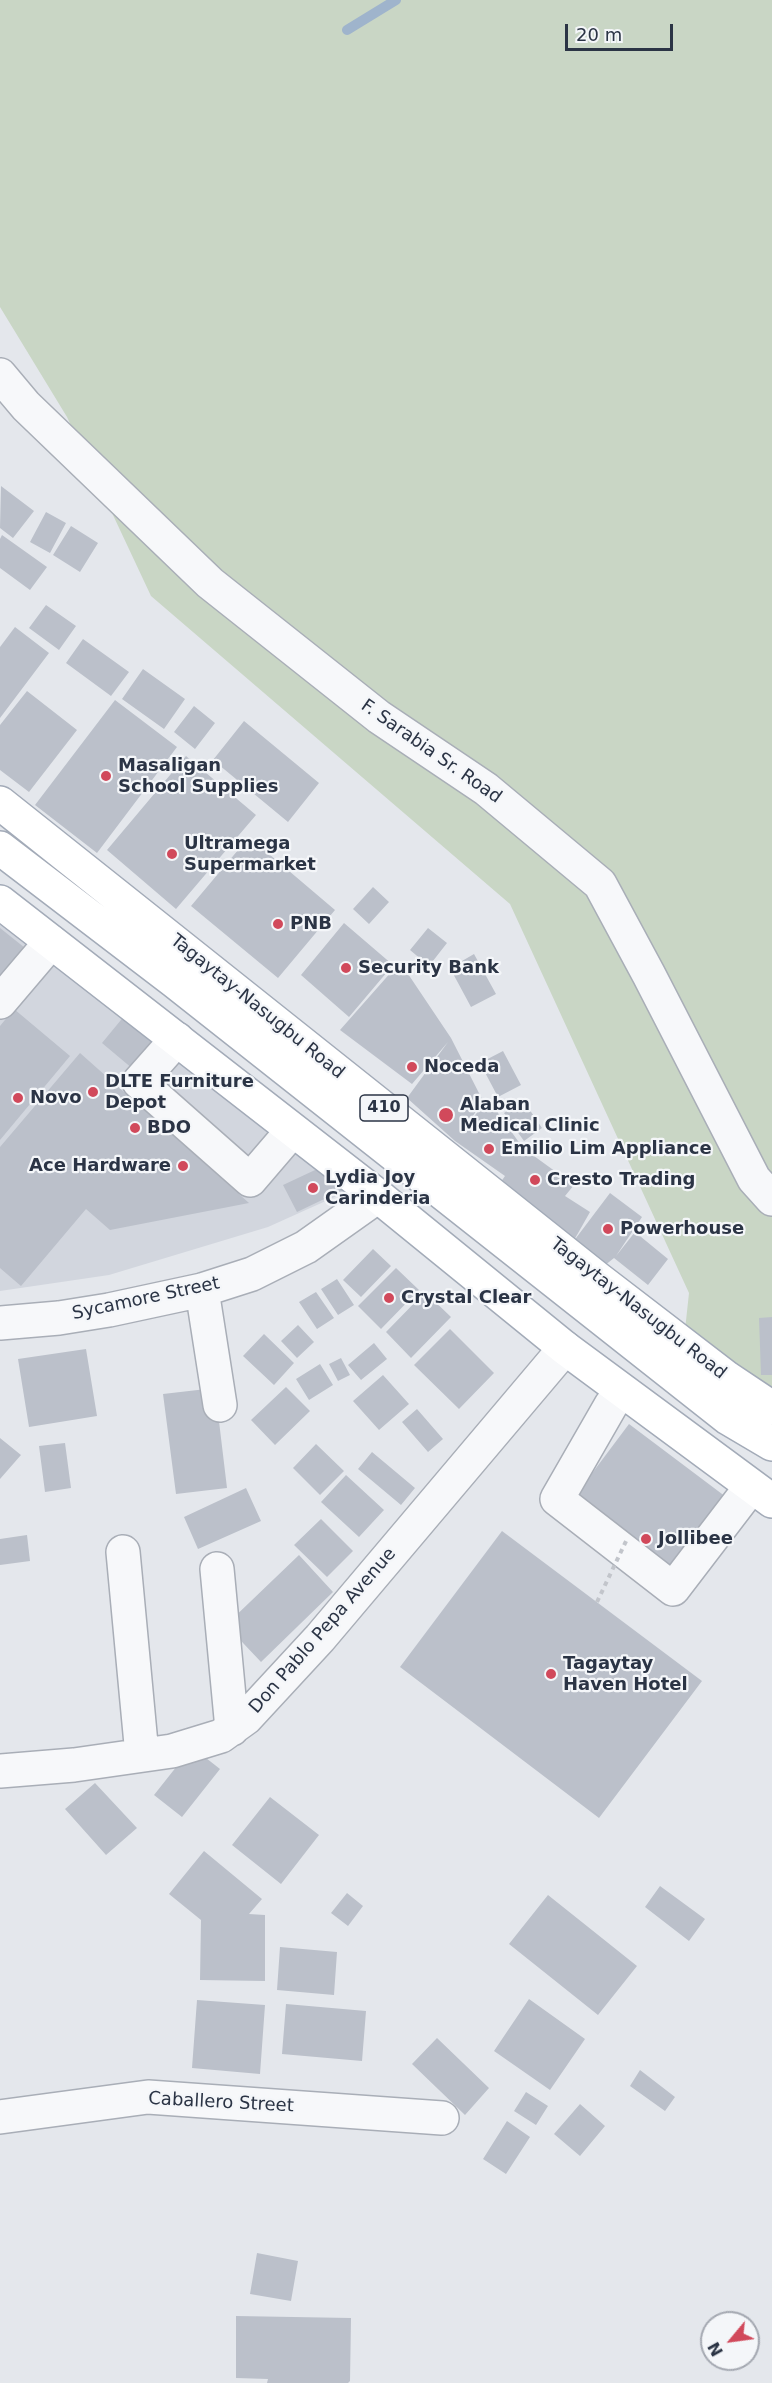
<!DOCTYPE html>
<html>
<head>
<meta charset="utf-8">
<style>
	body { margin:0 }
	#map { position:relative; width:772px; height:2383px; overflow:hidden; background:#e4e7ec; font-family:"DejaVu Sans",sans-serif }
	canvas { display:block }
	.north { position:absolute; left:700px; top:2311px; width:60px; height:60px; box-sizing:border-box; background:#f4f6f9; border:2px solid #a4a8b1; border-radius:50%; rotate:241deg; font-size:16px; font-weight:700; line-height:24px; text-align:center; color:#2b3445 }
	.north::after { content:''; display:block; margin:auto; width:21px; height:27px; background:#d1495b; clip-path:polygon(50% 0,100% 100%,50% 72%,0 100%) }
	.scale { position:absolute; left:565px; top:24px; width:108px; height:27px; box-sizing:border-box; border:3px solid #2b3445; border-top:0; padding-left:8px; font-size:18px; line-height:21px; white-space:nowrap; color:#2b3445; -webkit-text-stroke:4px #f4f6f9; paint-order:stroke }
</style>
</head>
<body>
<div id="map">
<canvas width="772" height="2383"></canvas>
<div class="north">N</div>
<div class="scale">20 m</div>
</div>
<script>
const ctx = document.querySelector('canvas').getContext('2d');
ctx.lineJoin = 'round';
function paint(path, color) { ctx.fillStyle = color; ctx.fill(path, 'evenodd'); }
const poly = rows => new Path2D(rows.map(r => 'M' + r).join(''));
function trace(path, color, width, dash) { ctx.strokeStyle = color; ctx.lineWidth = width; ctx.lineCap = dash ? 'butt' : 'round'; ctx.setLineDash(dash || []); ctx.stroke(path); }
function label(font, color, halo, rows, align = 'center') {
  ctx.font = font + ' "DejaVu Sans",sans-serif'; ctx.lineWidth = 4.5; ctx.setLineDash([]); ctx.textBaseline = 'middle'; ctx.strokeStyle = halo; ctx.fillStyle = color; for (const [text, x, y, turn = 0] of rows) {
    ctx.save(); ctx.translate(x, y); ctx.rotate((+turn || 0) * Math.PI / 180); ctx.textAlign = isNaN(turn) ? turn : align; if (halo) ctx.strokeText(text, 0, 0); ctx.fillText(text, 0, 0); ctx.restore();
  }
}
paint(poly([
	[0,920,348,1191,268,1227,109,1275,0,1291]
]), '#d2d6de');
paint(poly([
	[0,0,772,0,772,1390,685,1330,689,1293,510,904,151,596,67,417,0,307]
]), '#c9d6c5');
trace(poly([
	[347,30,396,0]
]), '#9fb4cc', 10);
paint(poly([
	[1,486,34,511,13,538,0,528],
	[46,512,66,523,50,553,30,542],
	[71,526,98,543,80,572,53,555],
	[2,535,47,567,30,590,0,568,0,539],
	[46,605,76,626,59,650,29,628],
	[15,627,49,653,0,718,0,647],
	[83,639,129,672,111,696,66,663],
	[143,669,185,699,164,729,122,699],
	[27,691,77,730,29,792,0,770,0,725],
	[115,700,177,747,97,853,35,805],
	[194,706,215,723,195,749,174,732],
	[244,721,319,783,288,822,213,760],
	[186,756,256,815,176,909,107,850],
	[249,837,335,910,278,978,191,906],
	[373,887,389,902,369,924,353,909],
	[344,923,393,965,349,1017,301,975],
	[0,928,30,952,0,988],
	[428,928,447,943,429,966,410,950],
	[474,954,496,994,471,1007,450,968],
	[400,962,451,1038,483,1101,464,1129,488,1099,523,1148,574,1185,565,1196,590,1212,573,1242,498,1186,505,1176,455,1141,407,1098,448,1042,412,1084,340,1030],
	[14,1009,70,1056,0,1140,0,1026],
	[130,1009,161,1035,133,1069,102,1043],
	[503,1051,521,1085,498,1097,480,1063],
	[80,1053,249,1203,110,1230,86,1209,21,1286,0,1268,0,1147],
	[523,1100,542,1128,524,1141,504,1113],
	[330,1163,343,1190,297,1212,283,1185],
	[610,1193,642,1217,616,1256,635,1232,668,1259,648,1285,614,1258,604,1266,573,1242],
	[373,1249,391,1266,361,1297,343,1280],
	[396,1268,419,1290,381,1329,358,1306],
	[337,1279,354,1305,338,1315,321,1289],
	[316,1292,334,1318,317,1329,299,1302],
	[425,1292,451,1317,411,1358,386,1332],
	[772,1317,772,1375,761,1375,759,1318],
	[298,1325,314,1342,297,1358,281,1341],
	[450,1329,494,1373,459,1409,414,1365],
	[264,1334,294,1363,274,1385,243,1356],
	[374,1343,387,1359,361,1380,348,1365],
	[86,1349,97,1416,29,1427,18,1359],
	[341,1358,350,1375,338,1381,329,1364],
	[320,1364,333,1385,309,1400,296,1379],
	[383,1375,409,1404,379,1430,353,1401],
	[286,1387,310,1411,275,1445,251,1420],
	[215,1388,227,1488,176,1494,163,1394],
	[417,1409,443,1439,428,1452,402,1422],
	[629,1424,730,1500,676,1573,575,1496],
	[0,1438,21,1455,0,1479],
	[65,1443,71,1488,45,1492,39,1446],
	[316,1444,344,1471,320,1495,293,1468],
	[372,1452,415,1488,401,1505,358,1469],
	[346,1475,384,1510,359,1537,321,1502],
	[246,1488,261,1521,198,1549,184,1517],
	[321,1519,353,1551,327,1577,294,1545],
	[502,1531,702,1681,599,1818,400,1667],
	[27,1535,30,1561,0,1565,0,1539],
	[299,1555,333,1592,261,1662,226,1625],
	[192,1747,220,1769,182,1817,154,1795],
	[95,1783,137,1828,106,1855,65,1809],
	[270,1797,319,1835,281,1884,232,1845],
	[204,1851,262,1899,249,1914,265,1915,265,1981,200,1980,201,1920,169,1894],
	[660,1886,705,1919,689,1941,645,1907],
	[347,1893,363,1906,348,1926,331,1913],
	[548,1895,637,1966,598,2015,509,1944],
	[280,1947,337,1952,334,1995,277,1990],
	[529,1999,585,2039,550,2090,494,2051],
	[197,2000,265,2005,260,2074,192,2068],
	[286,2004,366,2011,362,2061,282,2054],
	[437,2038,489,2088,465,2115,412,2064],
	[640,2070,675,2097,665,2111,630,2086],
	[526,2092,548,2106,536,2125,514,2111],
	[580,2104,605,2126,580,2156,554,2134],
	[507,2121,530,2137,506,2174,483,2159],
	[257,2253,298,2261,291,2301,250,2294],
	[236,2316,351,2318,350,2381,348,2383,267,2383,268,2379,236,2378]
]), '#bbc0ca');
const minor = poly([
	[0,375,26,406,210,583,379,717,486,789,600,884,649,975,754,1179,772,1199],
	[0,1002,51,942],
	[177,1039,139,1082,250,1180,292,1131],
	[202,1290,220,1405],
	[0,1323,59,1318,109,1310,202,1290,252,1274,306,1247,378,1196],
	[622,1391,611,1405,557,1499,673,1589,751,1487],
	[123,1552,142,1755],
	[217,1569,232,1729],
	[0,1771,74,1765,172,1751,221,1736,246,1718,320,1638,565,1348],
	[0,2117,148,2097,442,2118]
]);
const major = poly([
	[0,803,598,1279,727,1378,772,1408],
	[0,848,174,981,728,1418,772,1444],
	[0,902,378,1196,565,1348,772,1501]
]);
trace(minor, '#a9aeb7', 36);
trace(major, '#a3abb8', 36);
trace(minor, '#f7f8fa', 33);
trace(major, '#fff', 33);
trace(poly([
	[597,1602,628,1537]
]), '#c2c5cb', 4, [4.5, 4.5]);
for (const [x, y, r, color] of [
	[106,776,6,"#d1495b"],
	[172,854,6,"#d1495b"],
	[278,924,6,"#d1495b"],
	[346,968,6,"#d1495b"],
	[412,1067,6,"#d1495b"],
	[93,1092,6,"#d1495b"],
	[18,1098,6,"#d1495b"],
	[446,1115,8,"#d1495b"],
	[135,1128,6,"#d1495b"],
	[489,1149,6,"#d1495b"],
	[183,1166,6,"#d1495b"],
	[535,1180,6,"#d1495b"],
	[313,1188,6,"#d1495b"],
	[608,1229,6,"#d1495b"],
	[389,1298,6,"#d1495b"],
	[646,1539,6,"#d1495b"],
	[551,1674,6,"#d1495b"]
]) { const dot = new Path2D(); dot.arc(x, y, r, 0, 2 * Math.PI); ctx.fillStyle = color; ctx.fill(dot); trace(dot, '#f4f6f9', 2); }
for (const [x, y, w] of [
	[384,1108,48]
]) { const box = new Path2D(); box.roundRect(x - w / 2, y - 13, w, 26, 4.5); ctx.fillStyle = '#f4f6f9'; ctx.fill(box); trace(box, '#2b3445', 1.5); }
label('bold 16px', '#2b3445', null, [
	["410",384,1108]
]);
label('18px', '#2b3445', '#f4f6f9', [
	["F. Sarabia Sr. Road",431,752,35],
	["Tagaytay-Nasugbu Road",257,1007,39],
	["Sycamore Street",146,1299,-12],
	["Tagaytay-Nasugbu Road",638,1309,38],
	["Don Pablo Pepa Avenue",323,1631,-49],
	["Caballero Street",221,2103,3]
]);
label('bold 18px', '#2b3445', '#f4f6f9', [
	["Masaligan",118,766],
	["School Supplies",118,787],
	["Ultramega",184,844],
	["Supermarket",184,865],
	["PNB",290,924],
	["Security Bank",358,968],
	["Noceda",424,1067],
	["DLTE Furniture",105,1082],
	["Depot",105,1103],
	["Novo",30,1098],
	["Alaban",460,1105],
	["Medical Clinic",460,1126],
	["BDO",147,1128],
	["Emilio Lim Appliance",501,1149],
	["Ace Hardware",171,1166,"right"],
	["Lydia Joy",325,1178],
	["Carinderia",325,1199],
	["Cresto Trading",547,1180],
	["Powerhouse",620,1229],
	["Crystal Clear",401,1298],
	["Jollibee",658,1539],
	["Tagaytay",563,1664],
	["Haven Hotel",563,1685]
], 'left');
</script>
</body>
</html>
